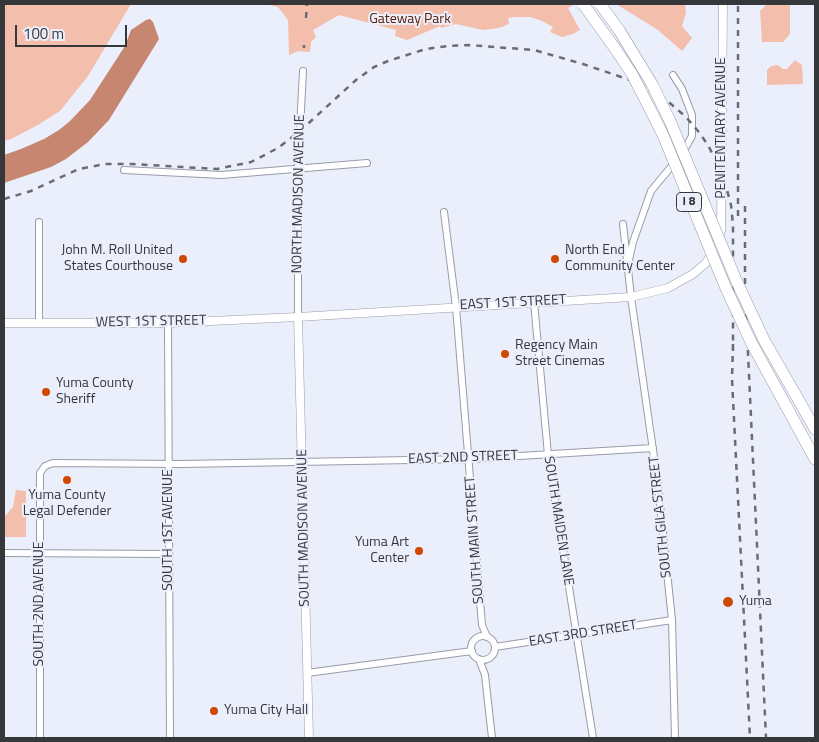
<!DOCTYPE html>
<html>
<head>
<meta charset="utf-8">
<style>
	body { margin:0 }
	#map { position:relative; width:819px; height:742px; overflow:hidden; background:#ebeffb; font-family:"Titillium Web",sans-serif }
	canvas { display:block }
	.frame { position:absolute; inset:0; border:5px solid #35373b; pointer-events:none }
	.scale { position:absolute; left:15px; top:25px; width:112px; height:22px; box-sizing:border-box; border:2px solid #35373b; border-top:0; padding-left:6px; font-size:15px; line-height:18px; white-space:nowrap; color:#35373b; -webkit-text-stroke:4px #ebeffb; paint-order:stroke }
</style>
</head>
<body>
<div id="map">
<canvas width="819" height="742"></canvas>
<div class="frame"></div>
<div class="scale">100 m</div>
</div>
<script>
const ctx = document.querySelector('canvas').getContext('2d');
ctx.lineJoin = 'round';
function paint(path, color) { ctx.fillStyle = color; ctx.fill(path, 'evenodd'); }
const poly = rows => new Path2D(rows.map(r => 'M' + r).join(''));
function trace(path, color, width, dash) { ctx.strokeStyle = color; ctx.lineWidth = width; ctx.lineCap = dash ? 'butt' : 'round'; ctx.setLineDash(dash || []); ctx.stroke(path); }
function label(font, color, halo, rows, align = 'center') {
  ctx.font = font + ' "Titillium Web",sans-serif'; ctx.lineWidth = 4; ctx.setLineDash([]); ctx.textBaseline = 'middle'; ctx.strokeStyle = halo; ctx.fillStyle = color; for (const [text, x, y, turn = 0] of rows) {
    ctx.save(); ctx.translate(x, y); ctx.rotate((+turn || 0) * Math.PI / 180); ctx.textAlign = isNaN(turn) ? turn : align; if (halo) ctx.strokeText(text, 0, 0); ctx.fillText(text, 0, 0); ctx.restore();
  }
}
paint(poly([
	[4,4,131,4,88,76,60,111,36,126,11,139,4,141],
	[266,4,573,4,573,5,568,8,580,30,573,34,562,37,550,32,553,27,542,21,530,17,516,17,508,18,509,24,499,28,483,30,456,24,441,28,440,26,407,40,395,36,396,30,339,15,313,30,316,37,311,42,310,52,298,51,289,55,288,20,278,7],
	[616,4,685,4,686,13,682,26,692,38,682,51,658,30],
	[767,4,790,4,790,34,783,42,762,42,760,11],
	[795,60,802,65,803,84,767,85,767,70,771,66,778,65,783,69,787,69],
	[16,490,26,491,26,537,4,537,4,517,13,507]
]), '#f3beab');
paint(poly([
	[150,19,153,22,159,39,109,120,88,142,66,159,51,167,4,183,4,155,21,149,44,139,59,130,70,121,90,100,125,46,131,30,146,20]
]), '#c6866f');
const minor = poly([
	[673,75,682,89,692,115,692,136,683,152],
	[124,170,221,175,367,163],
	[444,212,456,307,482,625,487,637],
	[623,224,631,297,658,485,672,620,675,738],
	[629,260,633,242,651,191,675,162],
	[534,302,548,455,593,738],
	[298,317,298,168,303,71],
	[39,323,39,222],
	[168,323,170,738],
	[4,553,168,554],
	'471 648a12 12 0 1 1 24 0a12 12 0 1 1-24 0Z',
	[495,647,672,620],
	[479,659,485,675,492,738],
	[307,673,472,651],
	[40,738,40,473,45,466,53,463,181,464,469,459,653,448]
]);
const tertiary = poly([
	[298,317,309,738],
	[4,323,168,323,298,317,631,297,668,288,693,274,706,263,714,251,721,231,723,4]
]);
const motorway = poly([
	[798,399,815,429],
	[786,406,815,459]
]);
trace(minor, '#989ca7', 8);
trace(tertiary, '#989ca7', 9);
trace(motorway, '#989ca7', 12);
trace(minor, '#fff', 6);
trace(tertiary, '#fff', 8);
trace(motorway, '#fff', 11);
trace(poly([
	[306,18,307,4],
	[304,48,304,45],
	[4,199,31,191,79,169,105,164,132,164,217,169,251,162,278,148,300,131,356,80,374,67,388,61,426,49,448,46,468,45,534,50,583,64,630,80,664,98,686,117,698,131,708,145,723,175,731,205,733,225,733,351],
	[745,206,745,289,766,738],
	[738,216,738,4],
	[733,344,732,379,750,738]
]), '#696c72', 2.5, [6, 6]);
const motorwayBridge = poly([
	[583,4,614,47,632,74,653,115,663,135,725,286,751,342,786,406],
	[600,4,619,30,652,84,670,121,736,280,764,340,798,399]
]);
trace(motorwayBridge, '#989ca7', 12, []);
trace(motorwayBridge, '#fff', 11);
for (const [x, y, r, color] of [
	[183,259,5,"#cd4800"],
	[555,259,5,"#cd4800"],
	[505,354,5,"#cd4800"],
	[46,392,5,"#cd4800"],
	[67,480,5,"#cd4800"],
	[419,551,5,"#cd4800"],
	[728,602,6,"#cd4800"],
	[214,711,5,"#cd4800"]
]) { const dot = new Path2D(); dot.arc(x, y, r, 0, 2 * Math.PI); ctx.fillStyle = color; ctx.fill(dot); trace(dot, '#ebeffb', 2); }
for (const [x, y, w] of [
	[689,202,25]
]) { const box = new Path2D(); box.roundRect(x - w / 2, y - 9.5, w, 19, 4); ctx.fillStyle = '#ebeffb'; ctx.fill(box); trace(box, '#35373b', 1); }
label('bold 12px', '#35373b', null, [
	["I 8",689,202]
]);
label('14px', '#5b2108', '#ebeffb', [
	["Gateway Park",410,20]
]);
label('14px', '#35373b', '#ebeffb', [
	["PENITENTIARY AVENUE",722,128,-90],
	["NORTH MADISON AVENUE",299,194,-89],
	["EAST 1ST STREET",513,303,-3],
	["WEST 1ST STREET",151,322,-1],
	["EAST 2ND STREET",463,458,-2],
	["SOUTH GILA STREET",661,517,-96],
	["SOUTH MAIDEN LANE",558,521,81],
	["SOUTH MADISON AVENUE",304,528,-91],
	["SOUTH 1ST AVENUE",169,530,-90],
	["SOUTH MAIN STREET",475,540,-94],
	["SOUTH 2ND AVENUE",40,604,-90],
	["EAST 3RD STREET",583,634,-9]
]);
label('14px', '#35373b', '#ebeffb', [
	["John M. Roll United",173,251,"right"],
	["States Courthouse",173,267,"right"],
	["North End",565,251],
	["Community Center",565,267],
	["Regency Main",515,346],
	["Street Cinemas",515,362],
	["Yuma County",56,384],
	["Sheriff",56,400],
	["Yuma County",67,496,"center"],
	["Legal Defender",67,512,"center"],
	["Yuma Art",409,543,"right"],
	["Center",409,559,"right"],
	["Yuma",739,602],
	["Yuma City Hall",224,711]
], 'left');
</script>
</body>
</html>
